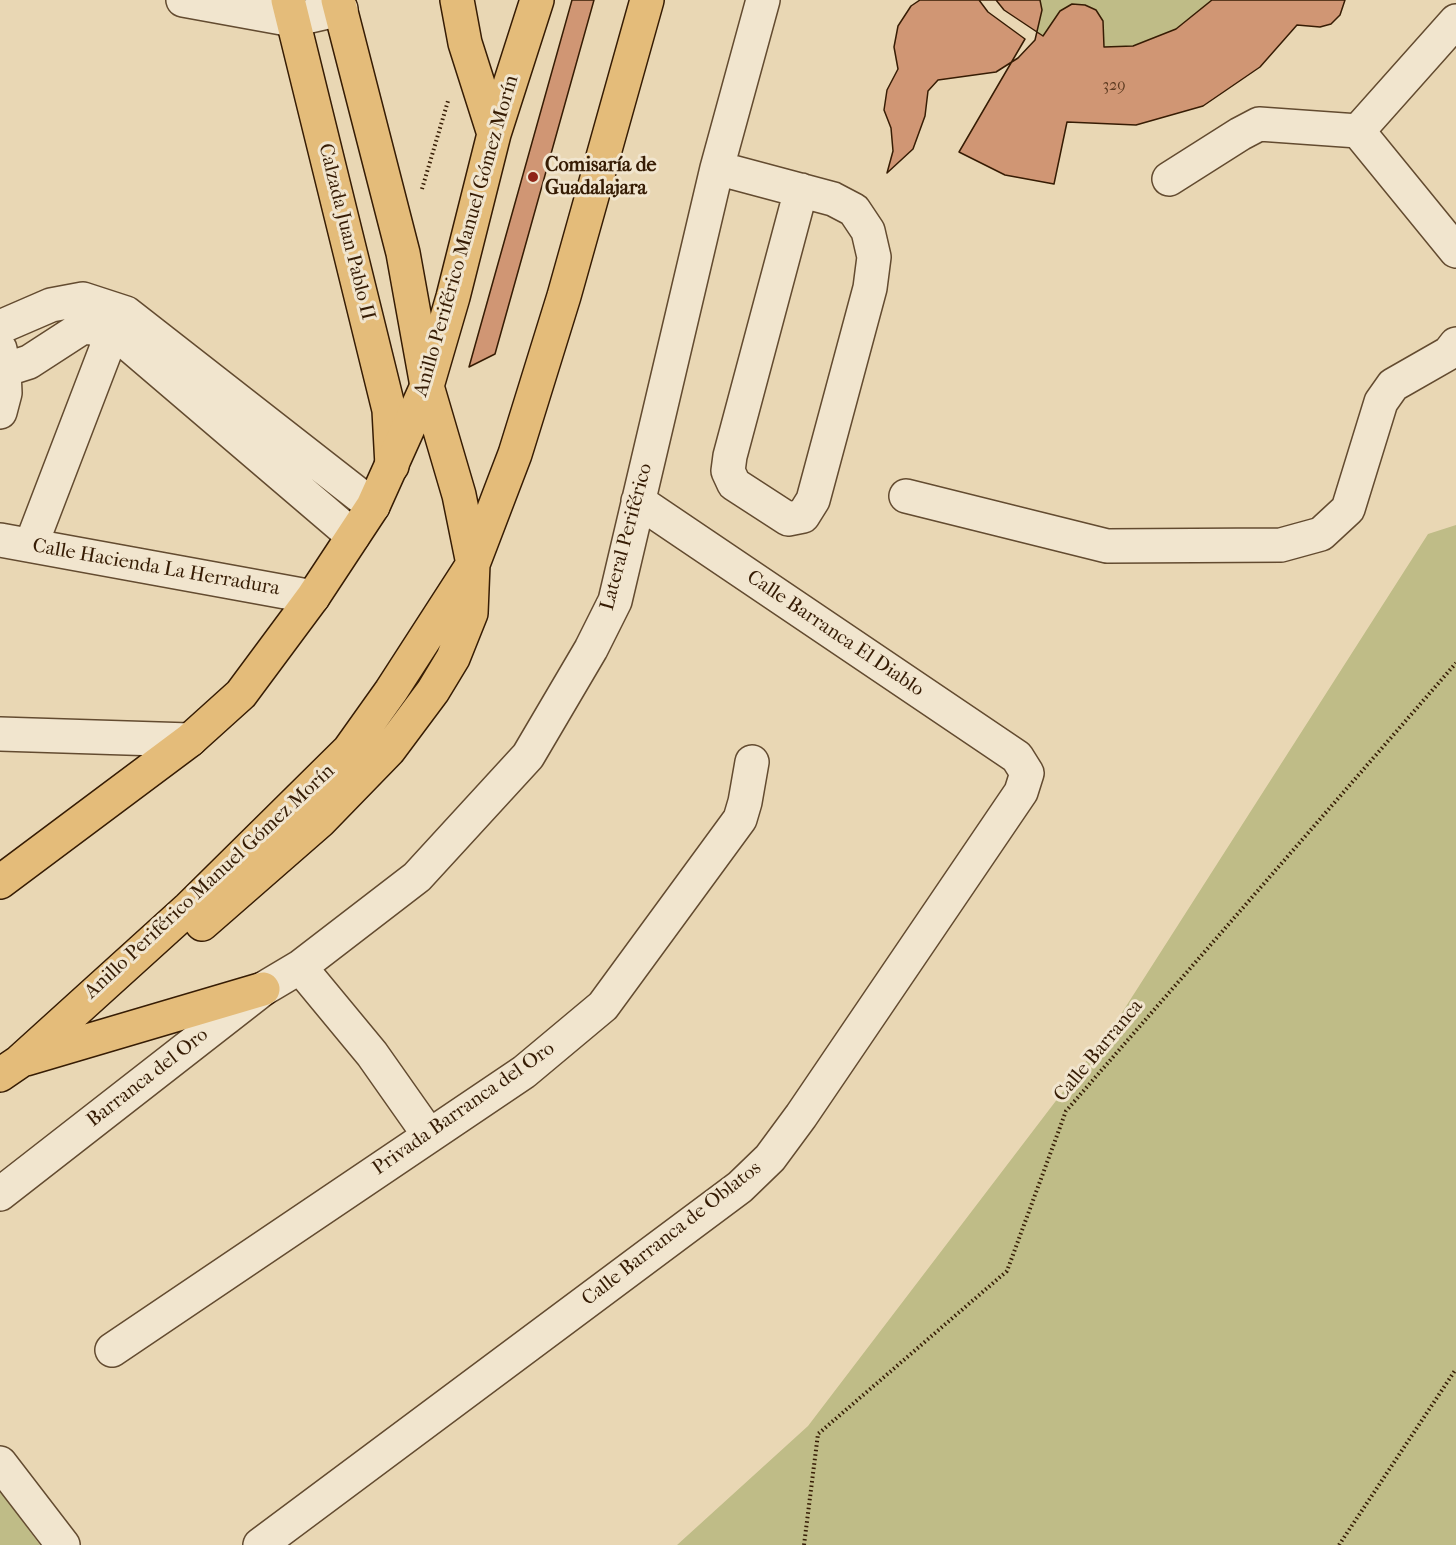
<!DOCTYPE html>
<html>
<head>
<meta charset="utf-8">
<style>
	body { margin:0 }
	canvas { display:block; background:#e9d7b4 }
</style>
</head>
<body>
<canvas width="1456" height="1545"></canvas>
<script>
const ctx = document.querySelector('canvas').getContext('2d');
ctx.lineJoin = 'round';
function paint(path, color) { ctx.fillStyle = color; ctx.fill(path, 'evenodd'); }
const poly = rows => new Path2D(rows.map(r => 'M' + r).join(''));
function trace(path, color, width, dash) { ctx.strokeStyle = color; ctx.lineWidth = width; ctx.lineCap = dash ? 'butt' : 'round'; ctx.setLineDash(dash || []); ctx.stroke(path); }
function label(font, color, halo, rows, align = 'center') {
  ctx.font = font + ' "IM FELL French Canon",serif'; ctx.lineWidth = 6; ctx.setLineDash([]); ctx.textBaseline = 'middle'; ctx.strokeStyle = halo; ctx.fillStyle = color; for (const [text, x, y, turn = 0] of rows) {
    ctx.save(); ctx.translate(x, y); ctx.rotate((+turn || 0) * Math.PI / 180); ctx.textAlign = isNaN(turn) ? turn : align; if (halo) ctx.strokeText(text, 0, 0); ctx.fillText(text, 0, 0); ctx.restore();
  }
}
paint(poly([
	[996,0,1212,0,1176,29,1133,46,1104,47,1073,45,1043,36,1004,10],
	[1456,525,1456,1545,677,1545,808,1426,1116,1022,1428,534],
	[0,1491,40,1545,0,1545]
]), '#bfbc87');
const building = poly([
	[572,0,594,0,495,354,469,367,572,0],
	[920,0,1040,0,1042,10,1035,40,1018,58,996,72,938,80,928,91,925,116,913,149,887,173,893,151,891,128,884,110,887,90,898,69,894,47,898,26,911,6,920,0],
	[979,0,996,0,1004,10,1043,36,1060,11,1072,4,1085,5,1096,10,1103,21,1104,47,1133,46,1176,29,1212,0,1345,0,1340,15,1331,24,1320,27,1297,25,1260,67,1203,106,1136,125,1067,122,1054,184,1005,175,959,152,1025,39,988,12,979,0]
]);
paint(building, '#d09674');
trace(building, '#361c04', 1.5);
const minor = poly([
	[183,0,293,20,341,9],
	[1456,21,1358,131,1456,251],
	[717,168,833,199,854,210,868,231,874,257,870,288,813,500,803,516,788,519,734,484,728,471,730,456,801,190],
	[1169,179,1240,134,1259,124,1358,131],
	[0,327,51,305,83,299,126,313,373,506],
	[4,370,29,362,83,327,113,331,353,536],
	[0,412,5,393,4,370,0,349],
	[906,496,1107,546,1281,545,1321,534,1348,509,1381,402,1393,385,1449,353,1456,344],
	[0,540,313,597],
	[31,545,113,331,125,314],
	[0,734,190,740],
	[300,967,372,1054,429,1135],
	[0,1194,263,989,300,967,417,877,528,756,591,649,615,601,717,168,763,0],
	[112,1350,524,1072,603,1006,740,819,745,802,752,762],
	[0,1463,63,1545],
	[260,1545,740,1187,770,1158,801,1116,1021,792,1027,773,1017,757,638,501]
]);
const major = poly([
	[288,0,389,410,392,466],
	[338,0,403,253,427,386]
]);
const highway = poly([
	[457,0,465,43,494,134],
	[0,882,190,740,241,694,313,597,373,506,427,386,453,297,494,134,537,0],
	[202,924,320,821,389,750,433,691,453,658,471,613,473,564,459,495,427,386],
	[26,1059,263,989],
	[0,1075,19,1062,189,908,349,750,391,691,473,564,515,454,564,296,647,0]
]);
trace(minor, '#634b30', 36);
trace(major, '#361c04', 36);
trace(highway, '#361c04', 36);
trace(poly([
	[422,189,448,101],
	[804,1545,818,1434,1007,1271,1066,1111,1456,663],
	[1339,1545,1456,1369]
]), '#361c04', 4, [1.5, 3]);
trace(minor, '#f1e5ce', 33);
trace(major, '#e4bc7a', 33);
trace(highway, '#e4bc7a', 33);
for (const [x, y, r, color] of [
	[533,177,6,"#8f2418"]
]) { const dot = new Path2D(); dot.arc(x, y, r, 0, 2 * Math.PI); ctx.fillStyle = color; ctx.fill(dot); trace(dot, '#f1e5ce', 2); }
label('16px', '#5c3a20', null, [
	["329",1114,86]
]);
label('bold 20px', '#361c04', '#f1e5ce', [
	["Comisaría de",545,166],
	["Guadalajara",545,189]
], 'left');
label('20px', '#361c04', '#f1e5ce', [
	["Calzada Juan Pablo II",346,232,76],
	["Anillo Periférico Manuel Gómez Morín",467,236,-74],
	["Lateral Periférico",627,537,-75],
	["Calle Hacienda La Herradura",156,568,10],
	["Calle Barranca El Diablo",835,634,34],
	["Anillo Periférico Manuel Gómez Morín",210,882,-43],
	["Calle Barranca",1099,1051,-50],
	["Barranca del Oro",148,1078,-38],
	["Privada Barranca del Oro",464,1109,-35],
	["Calle Barranca de Oblatos",672,1234,-38]
]);
</script>
</body>
</html>
